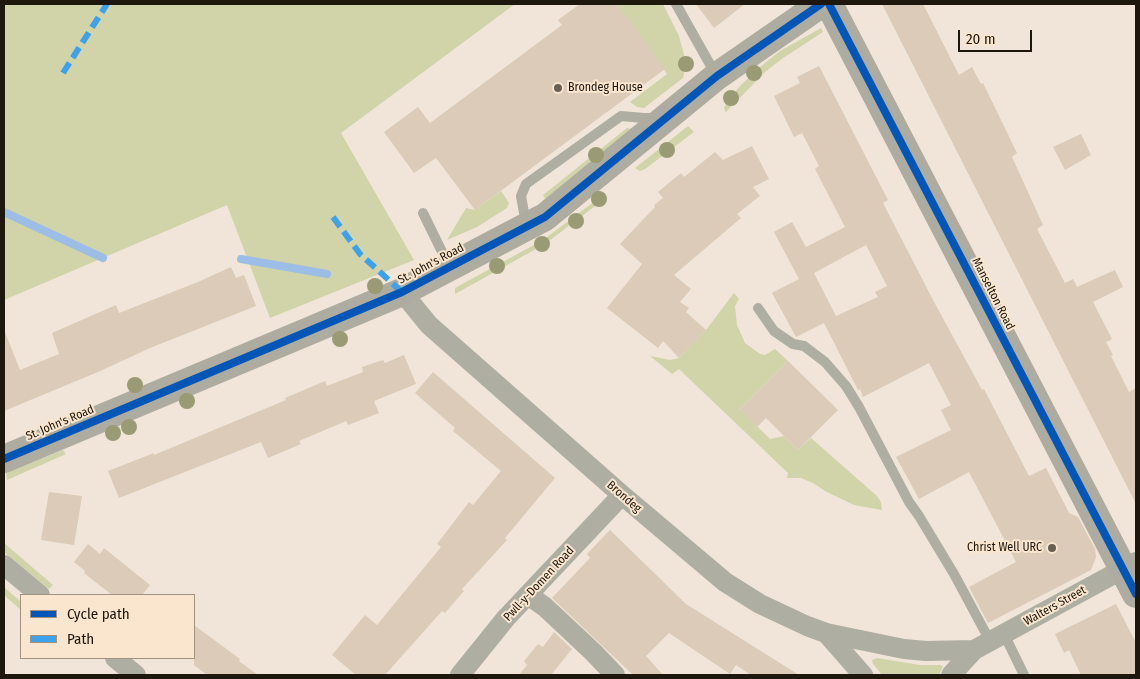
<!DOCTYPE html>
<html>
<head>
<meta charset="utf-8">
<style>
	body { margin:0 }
	#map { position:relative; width:1140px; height:679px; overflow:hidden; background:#f0e5d8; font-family:"Fira Sans Condensed",sans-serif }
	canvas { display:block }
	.frame { position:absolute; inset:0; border:5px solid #1e170e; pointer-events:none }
	.legend { position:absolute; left:20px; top:594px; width:175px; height:65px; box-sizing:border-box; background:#fae6ce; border:1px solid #a29381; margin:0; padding:6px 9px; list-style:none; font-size:15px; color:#1e170e }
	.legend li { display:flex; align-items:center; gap:10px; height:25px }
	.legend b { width:25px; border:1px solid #a29381 }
	.scale { position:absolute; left:958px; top:30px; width:74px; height:22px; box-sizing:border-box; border:2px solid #1e170e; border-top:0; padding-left:6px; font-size:15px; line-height:18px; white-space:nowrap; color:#1e170e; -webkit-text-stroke:4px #fae6ce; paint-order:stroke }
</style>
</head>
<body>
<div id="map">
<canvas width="1140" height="679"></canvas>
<div class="frame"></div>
<ul class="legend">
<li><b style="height:6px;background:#0057b8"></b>Cycle path</li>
<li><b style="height:6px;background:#3da2e9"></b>Path</li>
</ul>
<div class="scale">20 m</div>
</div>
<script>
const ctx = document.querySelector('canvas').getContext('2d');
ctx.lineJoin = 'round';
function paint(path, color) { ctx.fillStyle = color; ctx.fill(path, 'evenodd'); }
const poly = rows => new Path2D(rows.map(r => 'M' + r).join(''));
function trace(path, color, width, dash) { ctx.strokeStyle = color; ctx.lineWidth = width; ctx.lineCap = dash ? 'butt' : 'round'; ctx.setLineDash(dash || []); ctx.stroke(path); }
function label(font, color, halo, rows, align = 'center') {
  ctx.font = font + ' "Fira Sans Condensed",sans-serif'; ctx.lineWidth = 4; ctx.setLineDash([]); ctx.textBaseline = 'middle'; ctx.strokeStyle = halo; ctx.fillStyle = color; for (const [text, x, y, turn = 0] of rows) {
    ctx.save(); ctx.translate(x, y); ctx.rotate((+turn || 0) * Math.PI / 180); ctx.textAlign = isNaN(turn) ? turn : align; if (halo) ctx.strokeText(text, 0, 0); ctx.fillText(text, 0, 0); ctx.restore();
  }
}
paint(poly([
	[4,4,515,4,341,133,414,260,270,318,227,205,4,300],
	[617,4,663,4,679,36,684,55,686,64,683,78,644,108,637,107,630,102,667,74],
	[821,28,823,32,783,58,765,72,726,112,724,109,726,103,740,86,759,68,780,51],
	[688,126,694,132,645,169,640,171,635,168],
	[627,128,633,129,552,195,545,199,543,195],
	[501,191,509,203,507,208,477,227,447,240,466,208,475,210],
	[603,195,607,197,545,244,455,294,455,288,543,240],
	[734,293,739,299,735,306,737,325,745,343,760,354,765,355,775,349,788,361,740,409,770,439,784,436,798,450,811,438,877,496,881,502,882,510,854,505,825,491,813,483,801,478,787,478,788,473,679,369,672,374,650,356,670,360,679,358,706,330],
	[63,450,66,454,7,480,6,473],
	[4,543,53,585,49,589,4,552],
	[4,587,21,602,21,610,4,595],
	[877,658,920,665,940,665,943,666,939,675,882,675,873,664,872,660]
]), '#d1d3a8');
trace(poly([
	[4,212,103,258],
	[241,259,327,274]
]), '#9cbde5', 8);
paint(poly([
	[580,4,617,4,665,69,475,210,436,158,414,173,384,132,418,107,430,123,562,25,558,20],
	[696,4,745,4,714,28],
	[882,4,923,4,959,75,972,67,981,84,983,83,1017,153,1012,157,1043,225,1037,229,1065,283,1073,279,1077,287,1115,270,1123,287,1093,302,1112,339,1106,342,1113,355,1111,356,1129,392,1136,388,1136,504],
	[819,66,888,200,883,203,933,300,982,390,984,389,1029,476,1046,468,1069,513,1078,517,1095,549,1096,557,1091,570,988,623,969,587,1016,562,969,472,919,499,896,457,951,430,941,410,951,405,929,363,863,397,860,389,858,390,824,323,796,337,772,293,799,279,774,232,792,222,806,247,845,227,815,169,819,166,802,133,794,137,774,96,800,83,797,77],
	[866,245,887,286,875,292,878,297,836,316,814,273],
	[1081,134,1091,155,1065,170,1053,147],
	[752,146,769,179,753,187,760,196,737,214,741,218,674,275,691,289,680,302,689,308,686,312,706,330,679,358,663,341,658,348,607,308,642,264,620,244,655,207,654,205,663,198,658,192,681,173,684,177,715,152,723,160],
	[231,267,236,278,244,275,256,306,150,348,98,372,4,411,4,332,5,332,20,370,59,354,52,333,116,305,119,313,198,282],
	[404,355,416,384,374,401,379,413,348,425,346,421,299,441,301,444,268,458,261,442,119,498,108,471,154,453,154,455,286,400,285,398,325,381,327,386,363,372,362,367,383,360,385,363],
	[788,361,838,410,798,450,766,418,757,427,740,409],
	[433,372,555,478,505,538,507,540,462,589,464,591,445,613,442,611,385,675,356,675,332,655,365,615,377,625,441,547,437,544,469,502,473,505,501,471,453,431,455,428,415,393],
	[49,492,82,496,74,545,41,540],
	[610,530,686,604,799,675,751,675,736,665,730,674,669,633,646,656,663,675,633,675,552,598,590,558,587,554],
	[88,544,100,554,104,548,150,585,142,595,112,595,84,573,85,571,74,562],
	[1116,604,1136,643,1136,675,1081,675,1069,650,1064,653,1055,634],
	[194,625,240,659,239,661,258,675,207,675,194,665],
	[554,632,572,649,551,675,519,675,527,665,524,661,538,644,543,647]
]), '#dbcbb8');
trace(poly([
	[676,4,716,75],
	[423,213,449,266],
	[526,224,521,196,526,184,621,116,644,118,655,118],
	[758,308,774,331,793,344,804,346,825,362,846,386,859,407,909,502,919,516,954,574,990,641],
	[1004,634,1024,675]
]), '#aeaea2', 10);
trace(poly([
	[402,292,429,325,622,495,725,582,760,604,807,626,826,633,863,675],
	[4,565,40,595],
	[528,595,545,607,593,652,615,675],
	[826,633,904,649,926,651,974,650,1136,562],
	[115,658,136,675],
	[460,675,506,618,622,495],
	[951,675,974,650]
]), '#aeaea2', 20);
trace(poly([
	[829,4,1136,594],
	[4,459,402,292,545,217,717,76,821,4]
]), '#aeaca0', 28);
trace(poly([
	[63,73,107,4],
	[333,217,360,254,402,292]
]), '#3da2e9', 6, [12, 6]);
trace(poly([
	[829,4,1136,594],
	[4,459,402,292,545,217,717,76,821,4]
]), '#0057b8', 8);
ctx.fillStyle = '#9a9a74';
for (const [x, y] of [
	[686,64],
	[754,73],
	[731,98],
	[667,150],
	[596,155],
	[599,199],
	[576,221],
	[542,244],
	[497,266],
	[375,286],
	[340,339],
	[135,385],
	[187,401],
	[129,427],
	[113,433]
]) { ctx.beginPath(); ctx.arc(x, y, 8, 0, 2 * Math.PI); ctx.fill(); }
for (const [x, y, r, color] of [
	[558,88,5,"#685f55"],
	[1052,548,5,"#685f55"]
]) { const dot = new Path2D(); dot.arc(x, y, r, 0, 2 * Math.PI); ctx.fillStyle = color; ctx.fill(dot); trace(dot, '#fae6ce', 2); }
label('12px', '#1e170e', '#fae6ce', [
	["Brondeg House",568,88],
	["Christ Well URC",1042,548,"right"]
], 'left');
label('12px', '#1e170e', '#fae6ce', [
	["St. John's Road",431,264,-28],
	["Manselton Road",993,294,63],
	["St. John's Road",60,423,-23],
	["Brondeg",624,497,41],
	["Pwll-y-Domen Road",539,584,-47],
	["Walters Street",1055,606,-29]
]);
</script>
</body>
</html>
